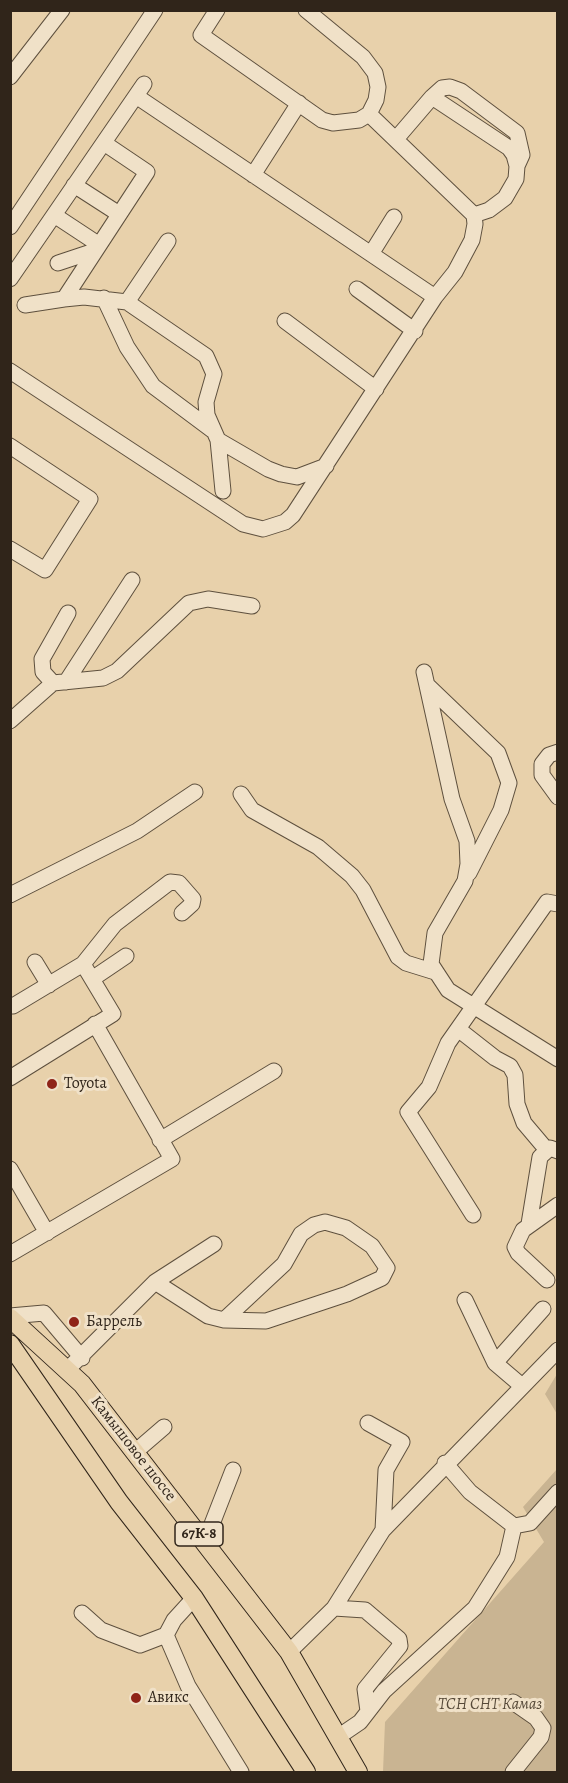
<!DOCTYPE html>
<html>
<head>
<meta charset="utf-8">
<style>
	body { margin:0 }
	#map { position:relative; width:568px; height:1783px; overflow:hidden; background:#e8d1ab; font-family:Alegreya,serif }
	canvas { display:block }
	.frame { position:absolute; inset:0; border:12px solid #30251a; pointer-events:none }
</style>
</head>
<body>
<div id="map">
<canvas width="568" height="1783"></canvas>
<div class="frame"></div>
</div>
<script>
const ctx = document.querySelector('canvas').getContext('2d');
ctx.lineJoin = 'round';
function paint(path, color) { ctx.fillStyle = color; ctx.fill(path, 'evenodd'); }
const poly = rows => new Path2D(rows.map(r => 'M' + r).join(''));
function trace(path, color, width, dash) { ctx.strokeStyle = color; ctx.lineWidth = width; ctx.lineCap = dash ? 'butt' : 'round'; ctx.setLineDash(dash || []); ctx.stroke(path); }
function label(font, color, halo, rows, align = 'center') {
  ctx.font = font + ' Alegreya,serif'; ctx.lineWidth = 6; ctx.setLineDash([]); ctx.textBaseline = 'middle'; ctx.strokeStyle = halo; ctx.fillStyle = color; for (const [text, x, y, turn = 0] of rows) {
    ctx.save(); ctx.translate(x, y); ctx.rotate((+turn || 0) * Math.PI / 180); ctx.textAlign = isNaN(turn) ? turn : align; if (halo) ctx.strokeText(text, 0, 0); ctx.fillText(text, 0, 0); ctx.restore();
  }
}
paint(poly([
	[557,1374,557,1414,545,1394],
	[557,1469,557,1772,383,1772,385,1722,544,1542,523,1507]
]), '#c9b492');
const minor = poly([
	[217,10,201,35,322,120,333,123,359,120,369,114,376,100,378,87,375,73,363,57,306,10],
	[10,77,62,10],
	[136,96,435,297],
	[432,97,509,148,514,155,517,166,516,179,505,198,489,210,474,215],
	[396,139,432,97,442,88,450,87,461,91,517,133,522,155,517,166],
	[253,175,299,103],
	[74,185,119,214],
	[54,215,98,244],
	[10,227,155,10],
	[371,254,394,217],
	[58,263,94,251],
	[10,279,144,84],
	[357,289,415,331],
	[104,298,127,347,153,386,212,430],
	[64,299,84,297,127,302,206,356,214,374,206,402,207,415,218,440,268,469,281,474,297,477,326,466],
	[127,302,168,241],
	[25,305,64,299,147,172,104,143],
	[285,321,376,389],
	[10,371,243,524,263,529,285,522,293,515,435,297,455,272,472,240,475,224,474,215,369,114],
	[218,440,223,491],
	[10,446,90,499,45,570,10,549],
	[424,672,452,799,467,841,468,864,465,881,435,933,431,964,448,990,558,1059],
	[66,682,132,580],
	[53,683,43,672,42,659,68,613],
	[427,685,498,753,509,783,501,810,469,873],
	[10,721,53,683,103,678,117,671,189,603,208,599,252,606],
	[558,752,549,755,542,764,542,775,558,797],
	[241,794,252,810,318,847,352,876,363,890,398,957,406,963,435,972],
	[10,895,137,831,195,792],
	[35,962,49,985],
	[92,979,126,956],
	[13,1006,83,964,115,924,170,882,179,883,193,899,192,904,182,913],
	[458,1029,495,1058,510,1066,515,1075,517,1104,524,1123,546,1149],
	[10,1078,113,1014,83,964],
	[160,1140,274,1071],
	[10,1169,47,1233],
	[473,1215,408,1112,429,1087,448,1043,547,902,558,904],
	[529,1224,540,1157,550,1148,558,1151],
	[10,1254,172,1159,95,1024],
	[547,1280,518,1253,515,1247,523,1230,558,1205],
	[155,1282,208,1316,224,1320,266,1321,347,1294,382,1278,387,1268,372,1246,346,1228,325,1222,314,1225,301,1234,284,1264,224,1320],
	[465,1300,495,1363],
	[10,1316,44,1313,82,1358],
	[67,1370,155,1282,214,1244],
	[522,1386,495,1363,543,1309],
	[368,1423,402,1442,386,1470,383,1530],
	[135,1452,164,1427],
	[514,1526,530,1523,558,1492],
	[205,1542,233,1470],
	[194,1598,174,1620,166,1635,188,1686,241,1772],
	[334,1608,383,1530,558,1350],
	[82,1613,101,1630,140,1645,166,1635],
	[289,1652,334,1608,365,1610,399,1639,400,1646,365,1689,368,1711],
	[338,1737,360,1722,384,1691,475,1608,507,1557,514,1526,470,1492,445,1463],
	[513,1772,541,1737,543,1728,536,1718,513,1702]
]);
const major = poly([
	[10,1318,82,1384,289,1652,358,1772],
	[10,1344,119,1502,194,1598,306,1772]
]);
trace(minor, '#5e503e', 17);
trace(major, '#30251a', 20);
trace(minor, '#f0e1c8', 15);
trace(major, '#e8d1ab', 18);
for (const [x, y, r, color] of [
	[52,1084,6,"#8f2418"],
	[74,1322,6,"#8f2418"],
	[136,1698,6,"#8f2418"]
]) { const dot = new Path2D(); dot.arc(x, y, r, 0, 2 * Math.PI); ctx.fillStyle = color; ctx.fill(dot); trace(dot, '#f0e1c8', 2); }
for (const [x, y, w] of [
	[199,1534,48]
]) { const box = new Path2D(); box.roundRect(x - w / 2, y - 12, w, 24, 4.5); ctx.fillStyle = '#f0e1c8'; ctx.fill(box); trace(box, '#30251a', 1.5); }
label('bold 15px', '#30251a', null, [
	["67К-8",199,1534]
]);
label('16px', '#30251a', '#f0e1c8', [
	["Toyota",64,1084],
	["Баррель",86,1322],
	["Авикс",148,1698]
], 'left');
label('16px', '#30251a', '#f0e1c8', [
	["Камышовое шоссе",133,1449,52]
]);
label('italic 16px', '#564938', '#f0e1c8', [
	["ТСН СНТ Камаз",490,1705]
]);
</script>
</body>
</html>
